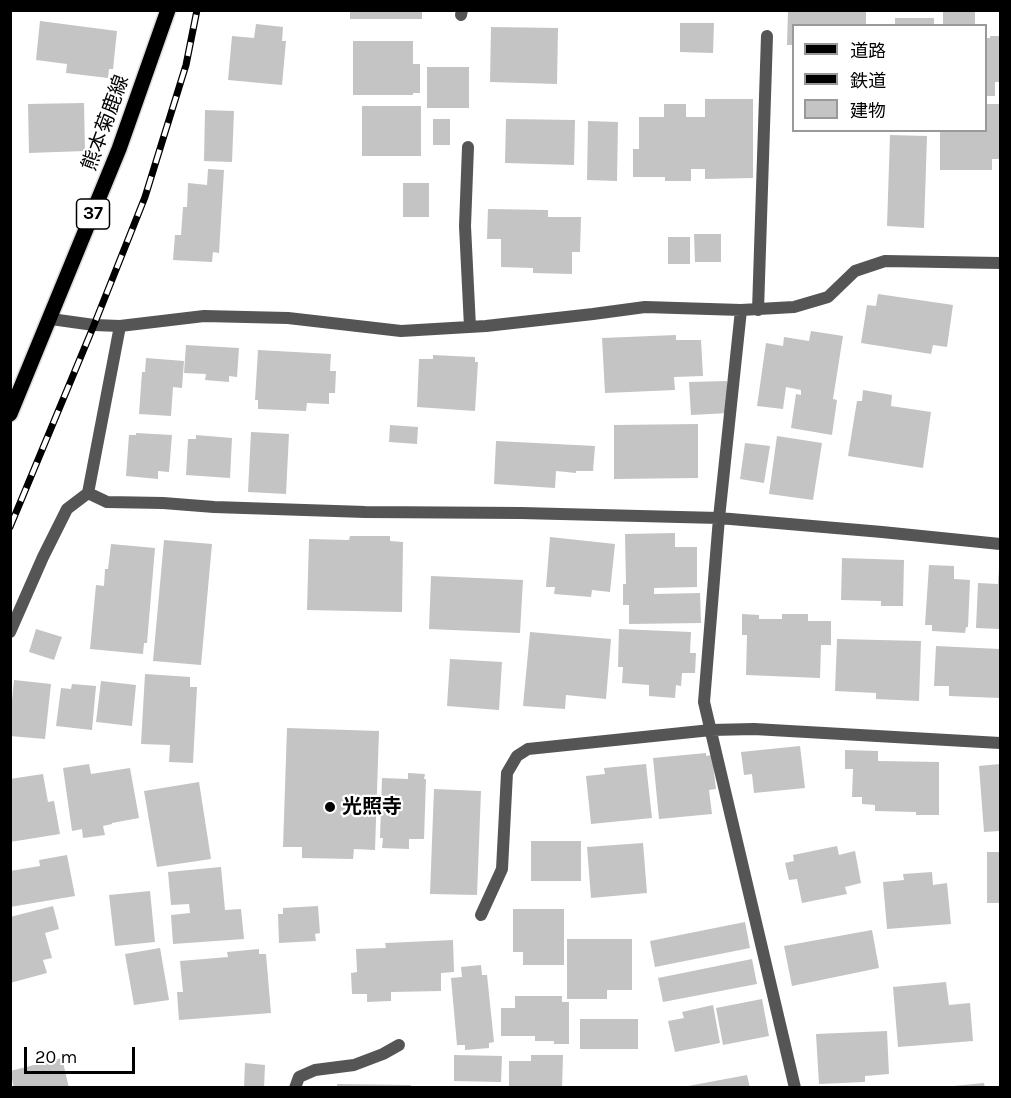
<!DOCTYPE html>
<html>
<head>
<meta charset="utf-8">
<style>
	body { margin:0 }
	#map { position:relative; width:1011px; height:1098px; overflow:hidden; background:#fff; font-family:Karla,"Noto Sans JP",sans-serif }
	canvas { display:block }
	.frame { position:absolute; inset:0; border:12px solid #000; pointer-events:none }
	.legend { position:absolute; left:792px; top:24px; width:195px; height:108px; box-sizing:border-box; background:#fff; border:2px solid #999; margin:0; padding:8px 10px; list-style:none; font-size:18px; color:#000 }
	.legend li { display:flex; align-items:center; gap:12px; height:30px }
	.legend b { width:30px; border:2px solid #999 }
	.scale { position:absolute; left:24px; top:1047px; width:111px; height:27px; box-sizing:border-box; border:3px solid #000; border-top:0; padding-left:8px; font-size:18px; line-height:21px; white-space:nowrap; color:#000; -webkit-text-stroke:4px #fff; paint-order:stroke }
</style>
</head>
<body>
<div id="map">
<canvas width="1011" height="1098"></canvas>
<div class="frame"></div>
<ul class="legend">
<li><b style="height:8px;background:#000"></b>道路</li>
<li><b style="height:8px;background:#000"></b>鉄道</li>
<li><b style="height:16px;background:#c4c4c4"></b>建物</li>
</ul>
<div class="scale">20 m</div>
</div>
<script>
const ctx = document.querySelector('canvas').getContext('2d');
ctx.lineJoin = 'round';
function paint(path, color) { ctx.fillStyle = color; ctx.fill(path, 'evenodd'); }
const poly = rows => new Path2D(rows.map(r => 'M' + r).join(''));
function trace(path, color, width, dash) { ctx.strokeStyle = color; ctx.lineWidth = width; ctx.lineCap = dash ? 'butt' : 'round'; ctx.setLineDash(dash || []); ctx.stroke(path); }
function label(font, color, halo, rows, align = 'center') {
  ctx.font = font + ' Karla,"Noto Sans JP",sans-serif'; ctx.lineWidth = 4.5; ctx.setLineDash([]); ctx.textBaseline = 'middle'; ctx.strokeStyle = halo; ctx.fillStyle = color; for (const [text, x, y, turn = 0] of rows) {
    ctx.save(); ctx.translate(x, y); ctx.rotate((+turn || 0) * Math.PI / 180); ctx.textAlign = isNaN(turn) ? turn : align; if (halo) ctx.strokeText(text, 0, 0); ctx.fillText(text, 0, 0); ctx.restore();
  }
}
paint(poly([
	[350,10,422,10,422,19,350,19],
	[788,10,866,10,866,26,794,26,794,45,787,45],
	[943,10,975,10,975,26,943,26],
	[895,18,934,18,934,26,895,26],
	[40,21,117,31,113,69,109,69,108,78,66,73,67,64,36,60],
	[680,23,714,23,713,53,680,52],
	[256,24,283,27,282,41,286,41,282,85,228,80,232,36,254,38],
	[491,27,558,28,557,84,490,82],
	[990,36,1000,36,1000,82,995,82,995,96,986,96,986,38,990,38],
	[353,41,413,41,413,64,420,64,420,93,413,93,413,95,353,95],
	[427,67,469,67,469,108,427,108],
	[705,99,753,99,753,178,705,179,705,169,691,169,691,181,665,181,665,177,633,177,633,149,639,149,639,117,664,117,664,104,686,104,686,117,705,117],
	[84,103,85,151,29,153,28,104],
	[986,104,1000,104,1000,159,992,159,992,170,940,170,940,130,986,130],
	[362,106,421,106,421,156,362,156],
	[205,110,234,111,232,162,204,161],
	[433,119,450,119,450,145,433,145],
	[506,119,575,120,574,165,505,163],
	[588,121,618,122,617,181,587,180],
	[890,135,927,136,924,228,887,226],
	[208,169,224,170,219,253,213,252,212,262,173,260,175,235,181,235,183,207,187,207,188,183,207,185],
	[403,183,429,183,429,217,403,217],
	[488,209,548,210,548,217,581,217,580,252,572,252,572,274,533,273,533,268,501,267,501,239,487,239],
	[694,234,721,234,721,262,695,262],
	[668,237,690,237,690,264,668,264],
	[878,294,953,305,947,347,933,345,931,354,861,343,867,305,876,306],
	[811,331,843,336,833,399,837,400,832,435,791,428,796,394,801,395,801,390,786,387,783,409,757,406,766,343,783,346,784,337,809,341],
	[676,335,676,340,701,340,703,376,674,377,675,390,605,393,602,338],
	[186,345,239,348,237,377,229,376,229,382,205,380,206,374,184,373],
	[258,350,331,354,330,371,336,371,335,393,329,393,329,404,307,403,306,411,258,409,258,400,255,400],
	[433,355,475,357,475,362,478,362,475,411,417,407,419,359,433,359],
	[146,358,184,361,182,388,173,387,171,416,139,414,142,372,145,372],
	[727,381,729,413,691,415,689,382],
	[863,390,892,395,891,406,931,412,923,468,848,456,857,401,862,401],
	[698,424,698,478,614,479,614,425],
	[390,425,418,427,417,444,389,442],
	[251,432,289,434,286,494,248,492],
	[136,433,172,435,169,472,158,471,158,479,126,476,129,435,136,435],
	[196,435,232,438,230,478,186,475,188,439,196,439],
	[777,436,822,443,813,500,769,494],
	[496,441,595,446,593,471,576,471,576,473,556,471,555,488,494,484],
	[745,443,770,446,764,483,740,479],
	[675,533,675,547,697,547,697,587,654,588,654,594,700,593,701,623,629,624,629,605,623,605,623,584,626,584,625,534],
	[350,536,390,536,390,541,403,542,402,612,307,610,309,539,349,540],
	[550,537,615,544,610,592,592,590,591,597,554,594,555,587,546,587],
	[164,540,212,544,201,665,153,661],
	[111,544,155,548,147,643,144,643,143,654,90,649,96,585,104,586,105,569,108,569],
	[842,558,904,560,903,606,881,606,881,601,841,600],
	[929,565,954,566,954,579,970,580,968,627,966,627,965,633,932,631,932,625,925,625],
	[999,568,1000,568,1000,629,976,628,978,583,998,584],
	[431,576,523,580,520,633,429,629],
	[742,614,759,615,759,619,782,619,782,614,808,614,808,621,831,621,831,645,821,645,820,678,746,675,747,635,742,635],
	[36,629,62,637,54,660,29,652],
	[619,629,691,632,690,653,696,653,695,673,682,673,681,686,676,685,675,698,649,696,649,685,622,683,623,667,618,667],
	[530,632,611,639,606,699,566,695,565,709,523,706],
	[837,639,921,641,919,701,876,699,876,693,835,691],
	[936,646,1000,649,1000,698,949,696,949,686,934,686],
	[450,659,502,662,499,710,447,706],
	[145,674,190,677,190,687,197,687,193,763,169,762,170,745,141,744],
	[14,680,51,684,45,739,10,736,10,700,12,701],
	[101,681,136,685,132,726,96,722],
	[72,684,96,686,92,730,56,726,61,688,71,689],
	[287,728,379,731,375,850,354,849,353,859,302,858,302,847,283,847],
	[800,746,805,788,754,793,752,774,744,775,741,752],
	[845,750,878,751,878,761,939,762,939,815,916,815,916,812,875,811,875,805,862,804,862,797,852,797,853,769,845,769],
	[706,753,706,756,712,755,716,789,709,790,712,814,659,819,653,758],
	[89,764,91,774,130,768,139,818,112,823,112,824,103,826,105,835,83,838,82,829,72,831,63,768],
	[646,764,652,818,591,824,586,776,605,774,604,768],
	[1000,764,1000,831,984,832,979,766],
	[408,773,425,774,424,779,426,779,424,839,409,839,409,849,382,848,383,838,380,838,382,778,408,779],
	[43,774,48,802,54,801,60,834,10,842,10,779],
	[199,782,211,859,157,867,144,791],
	[434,789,481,791,477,895,430,894],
	[531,841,581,841,581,881,531,881],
	[643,843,647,893,591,898,587,847],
	[837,846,839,855,855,851,861,883,845,887,847,894,802,903,797,879,789,880,785,863,794,861,793,855],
	[987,852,1000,852,1000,903,987,903],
	[67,855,75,896,10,907,10,871,40,866,39,860],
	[221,867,225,910,241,909,244,939,173,944,171,915,190,913,189,904,171,905,168,872],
	[932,872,933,885,947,883,951,924,887,929,883,882,904,880,903,874],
	[150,891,155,942,115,946,109,895],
	[53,906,59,929,45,933,52,958,43,960,47,973,10,983,10,917],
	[318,906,320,933,315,934,316,941,279,943,278,914,283,914,283,908],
	[513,909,564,909,564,965,523,965,523,952,513,952],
	[745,922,750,948,655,967,650,941],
	[872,930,879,968,792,986,784,946],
	[567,939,632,939,632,990,607,990,607,999,567,999],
	[453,940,454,972,441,973,441,991,391,992,391,1001,367,1002,367,994,352,994,351,973,357,972,356,949,386,948,385,943],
	[160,948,169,1000,134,1005,125,954],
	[259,949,259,954,266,954,271,1013,179,1020,177,992,183,992,180,961,228,957,227,952],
	[752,959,757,984,663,1002,658,978],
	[481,965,482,975,487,975,494,1042,489,1043,489,1048,465,1050,465,1045,457,1045,451,978,462,977,461,967],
	[946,982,949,1005,970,1003,973,1041,898,1047,893,987],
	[515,996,562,996,562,1002,569,1002,569,1044,554,1044,554,1041,535,1041,535,1036,501,1036,501,1008,515,1008],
	[762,999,769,1036,723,1045,716,1008],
	[713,1005,720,1043,675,1052,668,1021,684,1018,682,1012],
	[580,1019,638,1019,638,1049,580,1049],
	[887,1031,889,1074,865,1076,865,1082,819,1084,816,1034],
	[454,1055,502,1056,501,1082,454,1081],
	[531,1055,563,1055,562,1088,509,1088,509,1061,531,1061],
	[62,1058,69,1088,14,1088,10,1071],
	[245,1063,265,1065,264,1088,244,1087],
	[747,1075,750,1088,688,1088,688,1086],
	[984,1083,985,1088,953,1088,953,1086],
	[337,1084,411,1085,411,1088,337,1088]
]), '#c4c4c4');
const primary = poly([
	[10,414,119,149,168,10]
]);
trace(primary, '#dbdbdb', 18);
trace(poly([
	[461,15,462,10],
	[468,147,465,226,470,327],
	[741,310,719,518,704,702,795,1088],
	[758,310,767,36],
	[51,319,94,325,120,326,204,316,288,318,401,331,486,326,593,314,645,307,741,310,794,307,828,297,855,271,885,261,1000,263],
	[88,493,107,502,163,503,214,507,365,512,521,513,719,518,882,532,1000,544],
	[10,632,43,557,67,509,88,493,120,326],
	[481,915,502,869,507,773,517,756,528,749,711,730,754,729,1000,743],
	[295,1088,299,1077,315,1070,354,1065,383,1054,399,1045]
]), '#555', 12);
trace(primary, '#000', 15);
const rail = poly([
	[10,527,94,325,145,197,186,65,197,10]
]);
trace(rail, '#000', 7);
trace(rail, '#fff', 4.5, [14]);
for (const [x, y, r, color] of [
	[330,807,6,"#000"]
]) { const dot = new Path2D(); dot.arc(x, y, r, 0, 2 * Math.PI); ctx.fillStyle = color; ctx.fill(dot); trace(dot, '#fff', 2); }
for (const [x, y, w] of [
	[93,214,33]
]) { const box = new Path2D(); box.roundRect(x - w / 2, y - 15, w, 30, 4.5); ctx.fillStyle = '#fff'; ctx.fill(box); trace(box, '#000', 1.5); }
label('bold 18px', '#000', null, [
	["37",93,214]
]);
label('20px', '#000', '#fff', [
	["熊本菊鹿線",106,123,-70]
]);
label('bold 20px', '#000', '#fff', [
	["光照寺",342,807]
], 'left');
</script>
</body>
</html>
